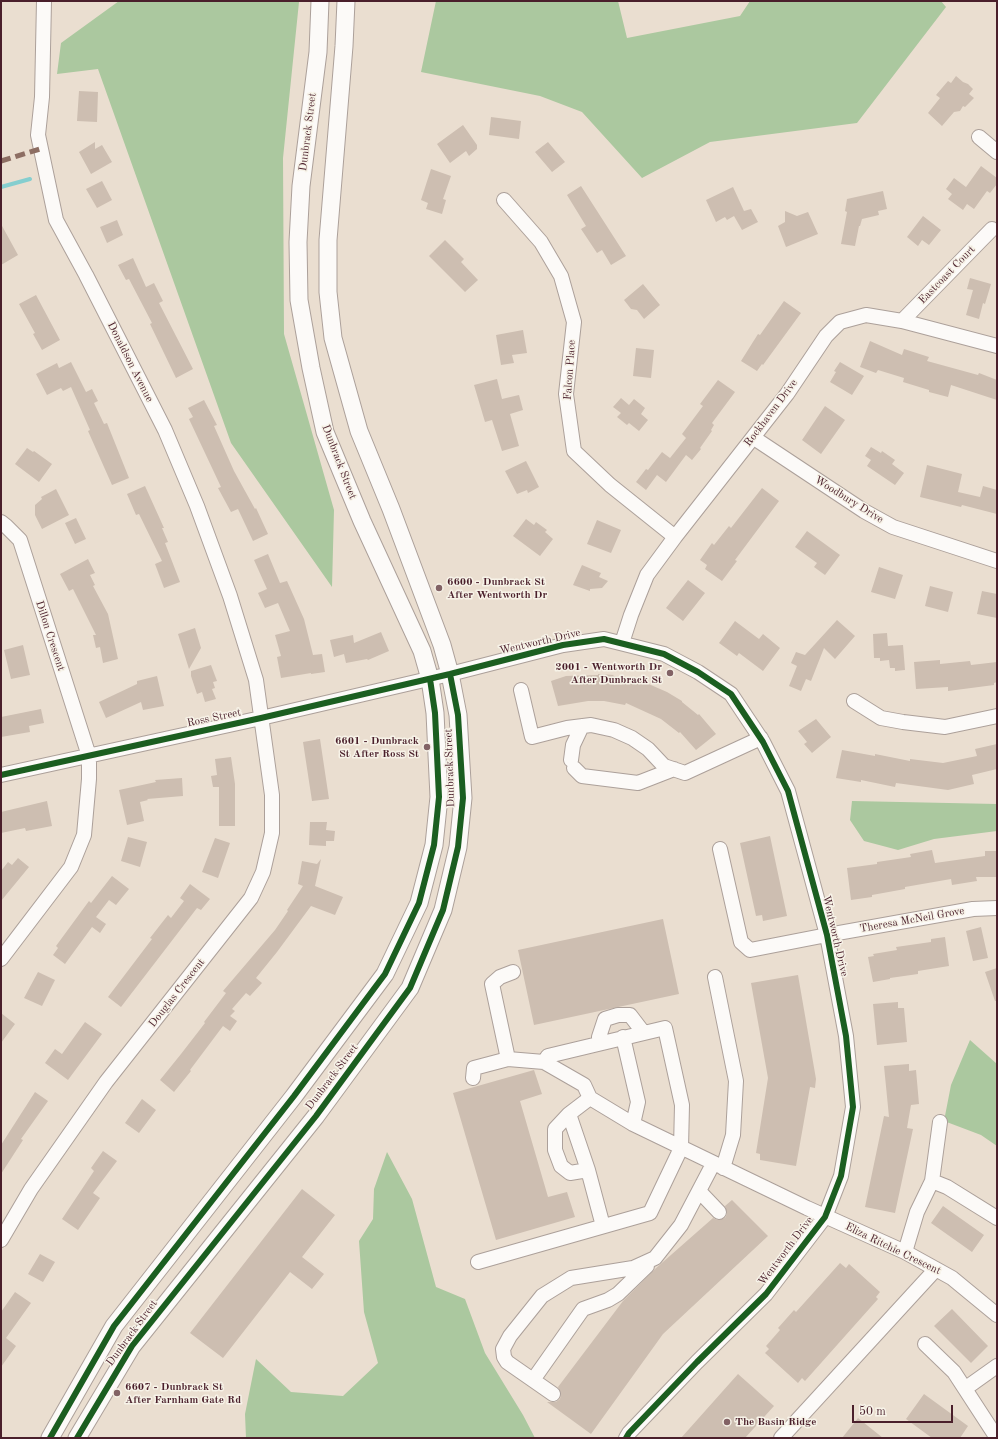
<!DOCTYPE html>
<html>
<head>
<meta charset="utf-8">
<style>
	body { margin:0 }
	#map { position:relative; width:998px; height:1439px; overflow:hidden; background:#eaded0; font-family:"Old Standard TT",serif }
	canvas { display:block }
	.frame { position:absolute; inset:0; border:2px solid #4a1f2b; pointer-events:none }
	.scale { position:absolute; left:852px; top:1405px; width:101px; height:18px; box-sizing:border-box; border:2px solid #4a1f2b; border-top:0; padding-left:5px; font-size:12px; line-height:14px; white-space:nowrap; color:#4a1f2b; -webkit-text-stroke:3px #f7f3e8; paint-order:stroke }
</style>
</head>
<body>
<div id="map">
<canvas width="998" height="1439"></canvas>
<div class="frame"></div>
<div class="scale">50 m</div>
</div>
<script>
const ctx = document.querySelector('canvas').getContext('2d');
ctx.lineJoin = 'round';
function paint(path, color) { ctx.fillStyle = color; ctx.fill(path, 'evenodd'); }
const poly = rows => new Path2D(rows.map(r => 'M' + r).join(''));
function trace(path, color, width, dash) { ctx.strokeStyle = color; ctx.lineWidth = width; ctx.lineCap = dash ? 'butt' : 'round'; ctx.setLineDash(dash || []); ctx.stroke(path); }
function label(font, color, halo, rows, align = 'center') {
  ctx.font = font + ' "Old Standard TT",serif'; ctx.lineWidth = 3; ctx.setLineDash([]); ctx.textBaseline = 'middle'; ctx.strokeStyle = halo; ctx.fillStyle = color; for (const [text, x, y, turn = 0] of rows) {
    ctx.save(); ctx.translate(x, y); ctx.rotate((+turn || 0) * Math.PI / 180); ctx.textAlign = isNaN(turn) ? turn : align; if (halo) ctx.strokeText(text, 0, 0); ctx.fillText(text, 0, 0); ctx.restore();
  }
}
paint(poly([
	[119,1,298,1,299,2,283,158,284,334,334,510,332,587,231,443,98,69,57,74,61,43],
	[436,1,618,1,627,38,740,16,750,1,941,1,946,7,857,123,710,142,642,178,582,112,540,96,421,72],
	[852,801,997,804,997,831,934,839,898,850,864,841,850,820],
	[970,1040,997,1064,997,1146,981,1135,944,1121,951,1085],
	[387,1152,412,1199,436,1287,465,1299,485,1353,523,1415,535,1438,246,1438,245,1414,256,1359,291,1392,343,1396,378,1363,364,1312,359,1241,373,1219,374,1189]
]), '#abc89f');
trace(poly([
	[1,187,30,179]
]), '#85cecf', 4);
paint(poly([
	[956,76,963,82,968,84,973,89,969,94,974,98,965,107,963,106,960,111,954,112,942,126,928,113,940,98,936,95,948,81,951,83],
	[79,91,98,92,97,122,77,121],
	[491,117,521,121,519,139,489,135],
	[463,125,477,145,477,149,469,156,466,151,450,163,437,144],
	[95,142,95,149,102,145,112,162,91,174,79,152],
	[548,142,565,162,552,172,535,152],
	[981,166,997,178,997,184,990,193,987,191,974,209,967,204,963,210,948,199,952,194,946,189,954,178,966,187],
	[431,169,451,176,443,199,446,200,442,214,426,209,428,203,421,200],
	[102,181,112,200,97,208,86,189],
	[581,186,626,256,611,265,602,250,597,253,581,229,586,226,567,195],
	[733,187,744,211,751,209,758,222,742,230,734,216,727,220,725,217,716,222,706,200],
	[883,191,887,209,878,211,879,215,862,219,860,226,859,226,855,246,841,244,847,212,845,211,847,199],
	[785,211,797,216,808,212,818,234,786,247,778,226,785,222],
	[923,216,941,230,929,245,922,240,918,246,907,237],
	[117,220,123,235,107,243,100,227],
	[1,224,18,255,1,265],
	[445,240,464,259,461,262,478,280,465,292,429,256],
	[133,258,146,287,154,283,163,301,159,303,193,369,176,378,150,324,152,323,129,279,126,280,118,265],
	[970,278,991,284,985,304,983,303,979,319,966,315,973,290,967,289],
	[643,284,660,305,644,319,637,310,631,309,624,300],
	[36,295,60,340,42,350,33,334,35,333,19,304],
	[784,301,801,313,763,365,762,364,757,371,741,361,758,334,760,335],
	[523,330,527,353,512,355,514,363,501,365,496,335],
	[870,341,902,355,904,349,929,357,927,361,978,375,979,373,997,380,997,400,951,385,948,397,929,392,929,390,903,382,904,378,878,370,876,373,860,367],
	[636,348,654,350,651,378,633,376],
	[71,362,86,392,92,389,98,401,94,403,104,424,107,423,129,478,112,485,88,431,90,430,71,387,63,391,61,388,47,395,36,374,57,363,59,368],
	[840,362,864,376,852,395,830,382,836,372,834,371],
	[497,379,502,399,519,395,523,410,510,414,519,446,502,451,492,420,485,422,474,385],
	[718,380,735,392,712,423,714,425,711,430,712,431,700,448,701,449,692,460,686,455,666,482,657,475,646,490,636,482,646,469,648,470,662,452,670,458,686,438,682,434,703,406,700,404],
	[621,398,629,405,634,399,645,408,641,414,648,420,639,431,629,423,627,425,617,417,621,413,613,407],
	[204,400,217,425,214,426,234,471,255,509,256,508,268,534,253,541,238,509,231,512,218,488,221,487,189,419,193,417,188,408],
	[825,406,845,420,821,454,802,440],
	[871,447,881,453,882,451,895,460,892,464,904,473,895,485,867,466,871,460,865,456],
	[27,448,33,452,34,451,52,464,39,482,15,464],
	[526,461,539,487,528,493,527,490,517,494,505,471],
	[927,465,962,474,958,492,980,497,983,486,997,490,997,514,962,505,961,507,920,497],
	[145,486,164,528,162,528,168,542,165,543,180,582,164,588,155,564,162,561,139,514,136,515,127,494],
	[762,488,779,501,735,560,737,561,722,581,705,569,707,565,700,560,712,543,714,545,729,526,731,528],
	[56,489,69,515,42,529,35,515,35,505,42,499,41,497],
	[76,518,86,539,75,544,65,523],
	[526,519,534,525,536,522,547,530,545,532,553,539,540,556,513,536],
	[597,520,621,530,611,553,587,544],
	[807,531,840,555,825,575,814,567,817,563,795,547],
	[268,554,280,583,287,581,304,619,313,655,322,654,325,672,311,674,311,673,281,678,277,657,281,656,275,635,290,631,278,603,265,608,258,593,267,589,254,560],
	[88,559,95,573,90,575,95,585,93,586,108,614,118,659,103,663,100,647,96,648,93,635,96,635,73,589,69,591,60,574],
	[582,565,601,573,599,577,608,581,602,588,590,589,590,591,573,585],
	[879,567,903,575,895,599,871,592],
	[688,580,705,593,683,621,666,608],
	[930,586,953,592,948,612,925,606],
	[982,591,997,594,997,618,977,614],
	[837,620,855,636,835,659,824,648,811,681,806,679,801,691,789,686,797,666,791,663,796,652,805,655],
	[735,621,759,639,763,634,780,648,763,671,739,653,737,656,719,643],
	[195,628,201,648,189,669,178,634],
	[381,632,389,651,368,660,367,659,346,663,344,654,334,657,330,640,353,635,354,643],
	[887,633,888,646,903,645,905,670,895,671,895,668,890,668,889,660,880,661,880,658,874,658,873,634],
	[23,645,30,675,11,679,4,650],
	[940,660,940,664,970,661,971,665,997,662,997,682,994,683,994,685,948,691,948,687,916,689,914,662],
	[211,665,217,681,213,682,215,688,212,689,216,699,205,702,202,692,197,694,191,676,191,671],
	[598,674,614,675,613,676,634,680,634,679,644,682,667,692,682,701,682,702,698,715,699,714,716,734,696,750,680,732,679,733,661,719,626,703,625,705,604,701,588,701,558,706,551,681,566,676,598,675],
	[157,676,164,706,143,710,141,702,106,718,99,702,137,684,137,681],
	[41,709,44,723,29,726,30,732,1,737,1,717],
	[816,719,831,737,812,753,804,744,807,742,798,731],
	[320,739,329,799,312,801,303,742],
	[997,744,997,769,972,775,974,784,948,790,896,783,895,787,861,780,861,782,836,778,842,750,875,756,875,754,910,761,910,759,943,763,977,756,975,749],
	[231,757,235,784,235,826,219,826,219,787,213,787,211,776,217,775,215,759],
	[182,778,183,796,147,799,148,800,140,802,144,821,127,825,119,790,156,782,155,780],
	[47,801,52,826,26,831,25,828,1,833,1,812],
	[310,822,327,822,326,830,335,831,334,841,326,841,326,846,309,845],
	[770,836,787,916,763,921,762,915,756,916,740,843],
	[128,837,147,842,140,867,121,861],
	[215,838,230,843,218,878,202,872],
	[932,850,935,863,985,856,985,851,997,851,997,877,976,877,977,881,952,885,951,879,905,887,905,889,872,895,872,897,851,900,847,868,877,864,877,862,911,857,910,854],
	[18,858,29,867,1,901,1,871,8,862,12,865],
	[321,859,315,886,343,897,335,915,311,906,277,952,256,978,262,983,250,996,246,993,232,1009,235,1011,230,1016,237,1021,230,1031,223,1026,190,1070,191,1071,174,1092,160,1080,181,1054,205,1023,204,1022,226,993,223,991,275,930,288,911,287,910,303,886,298,884,302,861,317,864],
	[112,876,129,889,116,905,109,900,96,917,106,924,100,933,92,927,65,964,53,955,58,948,56,946,89,901,91,903],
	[190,884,210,899,201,910,197,908,121,1007,108,997,152,939,150,938,168,915,171,918,184,901,180,898],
	[663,919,679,994,534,1025,518,950],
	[981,927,988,958,973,961,966,931],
	[945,937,949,966,918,971,918,974,890,978,890,979,873,982,868,957,874,956,873,954,897,950,896,947,931,942,931,939],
	[997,968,997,1001,995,1001,985,972],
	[38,972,55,980,42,1006,24,998],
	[798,975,816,1079,815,1088,810,1087,796,1166,760,1160,760,1154,756,1153,768,1078,751,983],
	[898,1002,898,1008,904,1008,907,1042,877,1045,873,1004],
	[1,1013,15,1024,1,1043],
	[85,1022,102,1034,68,1080,45,1063,55,1049,62,1054],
	[909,1064,909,1071,916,1070,919,1104,911,1105,907,1128,913,1129,895,1213,865,1207,884,1116,889,1117,884,1066],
	[534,1070,542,1094,520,1101,548,1197,567,1192,575,1217,496,1240,453,1093],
	[35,1092,48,1101,21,1139,23,1140,1,1174,1,1145],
	[142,1099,156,1110,139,1133,125,1123],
	[103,1151,117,1161,93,1193,100,1198,78,1230,62,1219,94,1171,91,1168],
	[302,1189,335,1215,302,1257,324,1274,312,1289,290,1272,223,1358,190,1333],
	[732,1200,768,1236,663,1334,591,1434,547,1402,556,1402,560,1399,561,1394,558,1387,623,1301,655,1269,713,1218,717,1220,725,1218,727,1214,725,1206],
	[943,1206,984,1235,972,1252,931,1223],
	[40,1254,55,1262,43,1282,28,1274],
	[840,1263,846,1268,849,1264,880,1292,876,1297,878,1299,805,1381,802,1378,798,1383,765,1353,769,1349,766,1346,780,1330,778,1328,794,1310,796,1312],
	[15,1292,31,1303,6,1338,16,1346,1,1367,1,1312],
	[952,1309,988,1346,971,1363,934,1326],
	[738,1374,774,1406,745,1438,681,1438],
	[924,1394,968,1426,960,1438,932,1438,906,1419],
	[858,1418,883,1438,842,1438]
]), '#cdbeb1');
const minor = poly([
	[979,137,997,152],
	[504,200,541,242,561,276,574,322,566,394,574,451,610,485,675,537],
	[902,321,992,229],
	[754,438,864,511,893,527,997,561],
	[1,522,6,526,20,540,89,756,89,779,84,835,71,867,1,959],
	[622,643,631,615,647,575,675,537,787,394,826,336,840,322,866,315,902,321,997,346],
	[521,690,532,737,567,728,591,725,614,730,632,738,648,749,664,766,685,773,761,738],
	[854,701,881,718,903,722,945,727,997,716],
	[571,760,573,745,582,726],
	[574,768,582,776,638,783,674,769],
	[1,775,261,718,450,674,563,645,604,639,664,654,698,672,731,694,763,742,788,791,827,935,846,1036,853,1107,841,1176,825,1217,766,1294,697,1362,629,1433,626,1438],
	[720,849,741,942,750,950,827,935,973,909,997,908],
	[715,977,736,1081,733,1135,723,1168],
	[623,1037,638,1102,633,1124],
	[600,1043,599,1037,605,1019,618,1015,630,1015,643,1032],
	[508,1059,492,984,500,977,513,972],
	[544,1062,584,1085,590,1098,633,1124,807,1208,905,1252,952,1278,997,1315],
	[473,1078,474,1068,508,1059,544,1062,548,1056,665,1028,682,1105,681,1148,650,1213,478,1262],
	[590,1098,569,1114,588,1170,603,1226],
	[569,1114,555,1129,555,1150,561,1166,570,1173,588,1170],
	[932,1181,947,1187,997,1218],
	[699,1191,719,1212],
	[1,1240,31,1189,106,1082,251,898,263,872,272,833,272,795,256,680,230,596,197,506,165,430,86,275,56,220,38,135,42,97,44,1],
	[905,1252,917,1212,932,1181,940,1122],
	[925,1344,954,1372,997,1438],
	[533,1380,583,1309,608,1300,618,1294,647,1266],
	[966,1388,997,1366],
	[553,1394,507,1362,504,1357,503,1349,510,1336,542,1296,571,1278,633,1268,655,1258,681,1225,713,1164],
	[781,1438,936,1269]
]);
const major = poly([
	[50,1438,114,1326,294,1096,385,974,419,903,434,845,439,797,435,713,430,679,422,651,362,521,325,432,311,368,299,300,298,242,301,186,318,52,320,1],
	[77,1438,132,1346,316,1116,410,988,443,910,458,847,463,798,458,715,450,674,442,645,391,509,359,431,333,338,328,292,328,240,344,46,346,1]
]);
trace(minor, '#aca09a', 16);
trace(major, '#aca09a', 19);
trace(minor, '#fcfaf8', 14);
trace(major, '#fcfaf8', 17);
trace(poly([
	[1,161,40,149]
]), '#8d6e63', 5, [10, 5]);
trace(poly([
	[1,775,261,718,450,674,563,645,604,639,664,654,698,672,731,694,763,742,788,791,827,935,846,1036,853,1107,841,1176,825,1217,766,1294,697,1362,629,1433,626,1438],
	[50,1438,114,1326,294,1096,385,974,419,903,434,845,439,797,435,713,430,679],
	[77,1438,132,1346,316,1116,410,988,443,910,458,847,463,798,458,715,450,674]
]), '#1b5e20', 6);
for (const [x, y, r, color] of [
	[439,588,4,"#826265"],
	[670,673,4,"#826265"],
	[427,747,4,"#826265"],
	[117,1393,4,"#826265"],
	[727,1422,4,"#826265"]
]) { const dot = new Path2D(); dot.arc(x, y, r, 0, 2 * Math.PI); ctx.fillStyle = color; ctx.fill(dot); trace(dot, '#f7f3e8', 1.5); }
label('11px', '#4a1f2b', '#f7f3e8', [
	["Dunbrack Street",308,132,-83],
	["Eastcoast Court",947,275,-46],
	["Donaldson Avenue",130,362,63],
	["Falcon Place",570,370,-86],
	["Rockhaven Drive",771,413,-53],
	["Dunbrack Street",339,462,69],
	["Woodbury Drive",849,500,32],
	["Dillon Crescent",50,636,72],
	["Wentworth Drive",540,642,-13],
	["Ross Street",214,718,-12],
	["Dunbrack Street",450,768,-92],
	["Theresa McNeil Grove",912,920,-10],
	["Wentworth Drive",835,936,77],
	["Douglas Crescent",177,993,-52],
	["Dunbrack Street",332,1077,-53],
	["Eliza Ritchie Crescent",893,1249,26],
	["Wentworth Drive",786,1251,-53],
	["Dunbrack Street",132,1333,-54]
]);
label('bold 11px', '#4a1f2b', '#f7f3e8', [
	["6600 - Dunbrack St",447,582],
	["After Wentworth Dr",447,595],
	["2001 - Wentworth Dr",662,667,"right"],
	["After Dunbrack St",662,680,"right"],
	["6601 - Dunbrack",419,741,"right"],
	["St After Ross St",419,754,"right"],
	["6607 - Dunbrack St",125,1387],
	["After Farnham Gate Rd",125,1400],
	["The Basin Ridge",735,1422]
], 'left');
</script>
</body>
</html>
